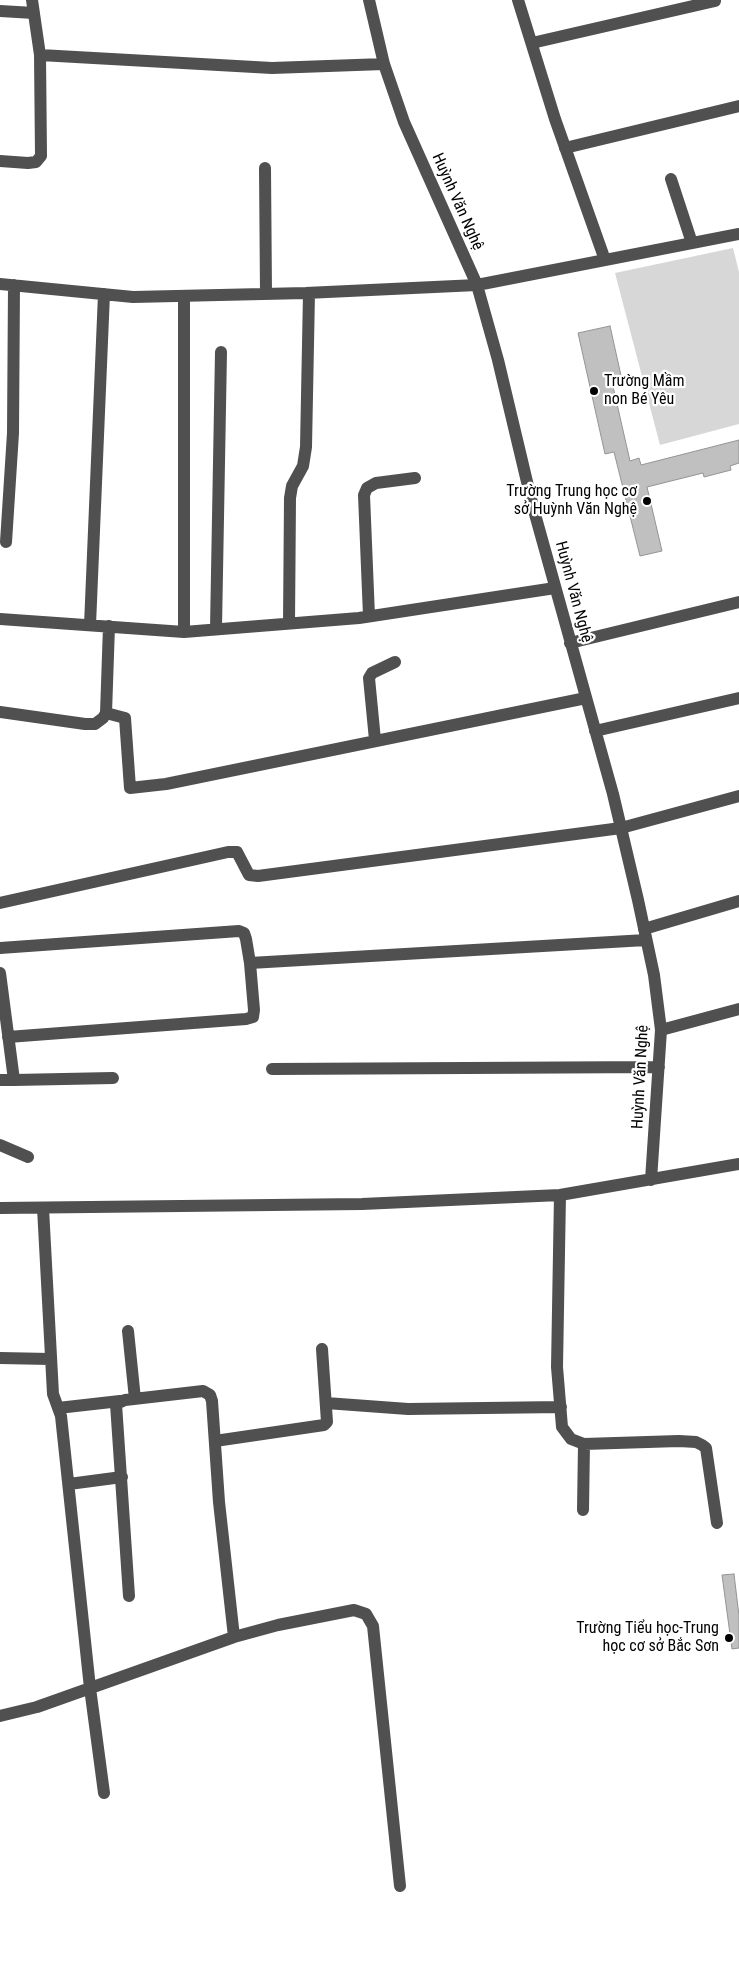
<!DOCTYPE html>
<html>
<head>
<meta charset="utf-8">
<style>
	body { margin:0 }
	canvas { display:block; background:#fff }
</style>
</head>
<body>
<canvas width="739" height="1978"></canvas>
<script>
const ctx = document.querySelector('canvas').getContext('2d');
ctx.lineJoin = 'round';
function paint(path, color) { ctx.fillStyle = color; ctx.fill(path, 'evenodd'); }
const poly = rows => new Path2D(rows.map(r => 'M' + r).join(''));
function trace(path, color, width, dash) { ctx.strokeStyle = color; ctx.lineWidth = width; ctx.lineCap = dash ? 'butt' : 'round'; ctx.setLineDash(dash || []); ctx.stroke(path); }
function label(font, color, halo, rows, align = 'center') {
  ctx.font = font + ' "Roboto Condensed",sans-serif'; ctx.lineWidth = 4.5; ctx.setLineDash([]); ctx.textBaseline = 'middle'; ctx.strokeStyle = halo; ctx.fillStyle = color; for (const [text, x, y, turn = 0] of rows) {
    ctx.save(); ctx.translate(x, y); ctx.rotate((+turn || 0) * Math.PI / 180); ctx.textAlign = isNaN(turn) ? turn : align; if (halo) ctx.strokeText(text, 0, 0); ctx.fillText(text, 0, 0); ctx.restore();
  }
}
paint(poly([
	[733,248,739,272,739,424,660,445,615,273]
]), '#d7d7d7');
const building = poly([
	[610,326,622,380,612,382,630,461,639,458,641,465,739,440,739,463,730,466,731,470,704,477,703,473,647,487,662,551,640,556,614,452,605,454,578,333,610,326],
	[734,1574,739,1616,739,1648,732,1649,722,1575,734,1574]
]);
paint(building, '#c0c0c0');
trace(building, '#949494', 1);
trace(poly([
	[369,0,384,64,404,122,477,285,498,360,533,507,613,794,638,900,654,975,661,1030,651,1180],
	[518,0,555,119,605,260],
	[0,11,34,13],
	[532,43,715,1],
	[40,55,272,68,384,64],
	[565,148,739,106],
	[0,161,28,163,36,162,41,156,40,55,32,0],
	[265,168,266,294],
	[671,179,692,243],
	[0,284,133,297,306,293,477,285,739,234],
	[6,542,13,433,14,285],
	[369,616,364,495,367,488,376,483,415,478],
	[0,619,184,632,359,618,555,588],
	[289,623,290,498,292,486,303,466,306,447,309,293],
	[90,625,104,294],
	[216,628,221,352],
	[184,632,184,296],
	[570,643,739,602],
	[0,712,85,724,95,724,103,718,106,713,109,626],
	[106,713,125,718,130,788,166,784,586,698],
	[595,731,739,698],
	[375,740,369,678,372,673,395,662],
	[0,903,228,852,237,852,249,875,258,876,621,828,739,796],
	[644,929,739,901],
	[0,948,239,931,244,933,246,939,250,963,254,1010,253,1017,246,1019,8,1037],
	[250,963,646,940],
	[0,973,14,1080,113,1078],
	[661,1030,739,1009],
	[272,1069,659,1067],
	[0,1080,14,1080],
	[0,1145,28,1157],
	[560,1195,557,1367,562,1427,571,1439,584,1444,679,1441,696,1442,702,1445,706,1448,717,1523],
	[0,1208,362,1204,560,1195,739,1164],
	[43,1208,53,1394,61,1416,90,1688,104,1793],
	[128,1331,135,1399],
	[0,1358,50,1359],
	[326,1403,408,1409,561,1407],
	[58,1408,120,1401],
	[215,1441,324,1425,327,1422,322,1349],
	[69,1484,122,1477],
	[583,1510,584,1444],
	[129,1596,116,1404,125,1400,203,1391,210,1395,212,1401,219,1502,234,1637],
	[0,1716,37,1707,234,1637,278,1625,354,1610,366,1614,373,1626,400,1886]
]), '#505050', 12);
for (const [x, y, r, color] of [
	[594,391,5,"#000"],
	[647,501,5,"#000"],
	[729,1638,5,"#000"]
]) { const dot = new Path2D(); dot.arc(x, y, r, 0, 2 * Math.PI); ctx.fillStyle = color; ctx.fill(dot); trace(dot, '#fff', 2); }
label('16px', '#000', '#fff', [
	["Huỳnh Văn Nghệ",457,202,66],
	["Huỳnh Văn Nghệ",573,592,75],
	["Huỳnh Văn Nghệ",641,1077,-87]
]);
label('16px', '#000', '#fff', [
	["Trường Mầm",604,382,"left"],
	["non Bé Yêu",604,400,"left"],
	["Trường Trung học cơ",637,492],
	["sở Huỳnh Văn Nghệ",637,510],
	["Trường Tiểu học-Trung",719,1629],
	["học cơ sở Bắc Sơn",719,1647]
], 'right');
</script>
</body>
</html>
